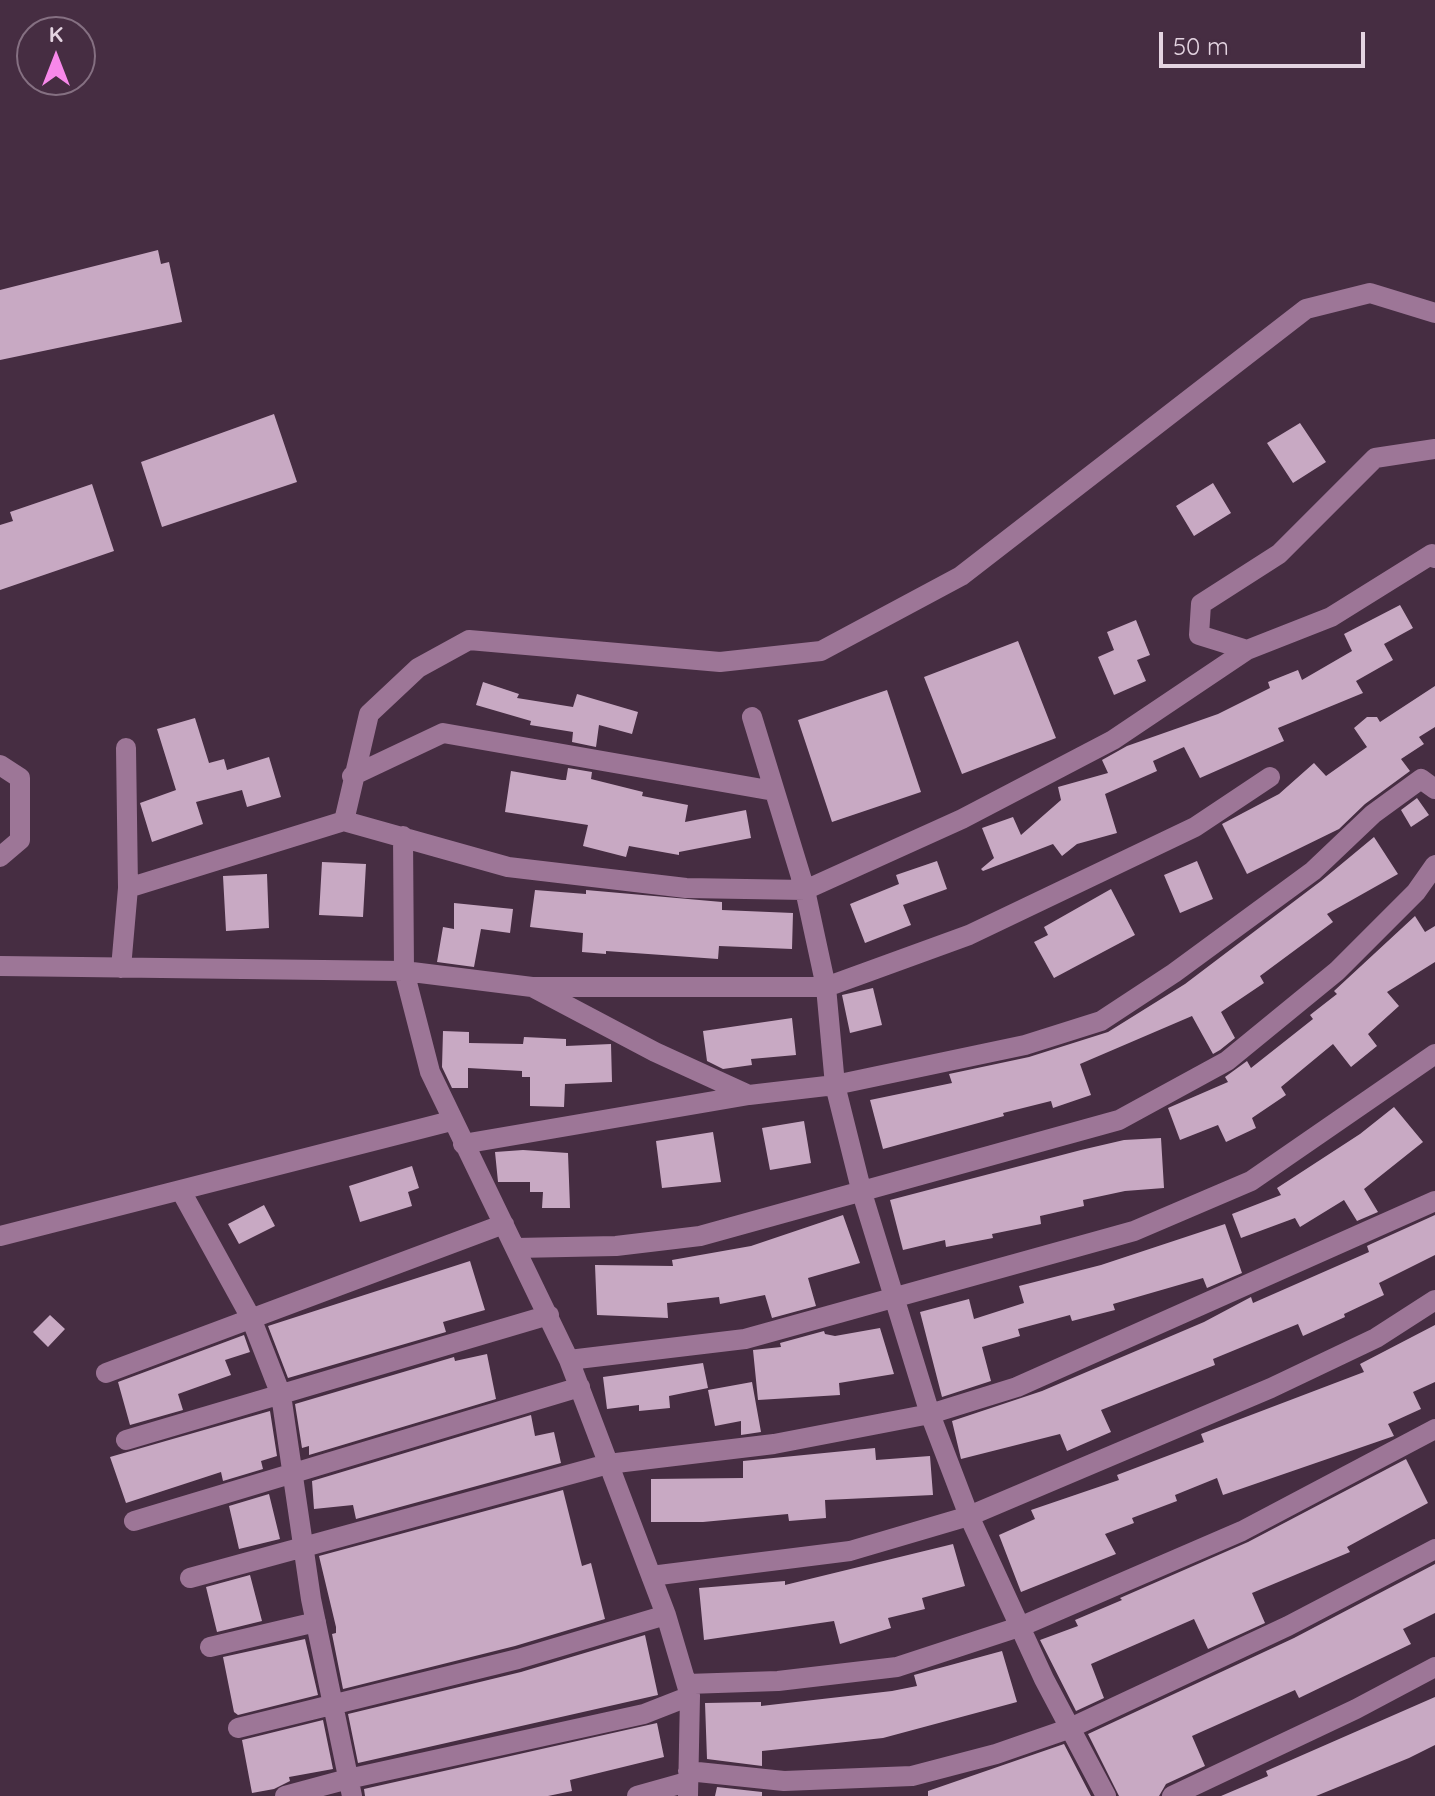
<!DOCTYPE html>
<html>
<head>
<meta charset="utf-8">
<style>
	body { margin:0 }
	#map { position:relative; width:1435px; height:1796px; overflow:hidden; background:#462d42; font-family:Quicksand,sans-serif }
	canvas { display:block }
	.north { position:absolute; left:16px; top:16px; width:80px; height:80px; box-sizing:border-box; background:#462d42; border:2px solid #857082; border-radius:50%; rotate:0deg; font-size:22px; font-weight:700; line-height:32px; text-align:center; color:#e4d4e1 }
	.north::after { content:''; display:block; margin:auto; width:28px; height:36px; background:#f888ea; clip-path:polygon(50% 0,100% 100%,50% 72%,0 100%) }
	.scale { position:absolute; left:1159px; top:32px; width:206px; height:36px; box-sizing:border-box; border:4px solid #e4d4e1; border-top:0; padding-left:10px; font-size:24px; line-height:28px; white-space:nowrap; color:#e4d4e1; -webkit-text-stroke:6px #462d42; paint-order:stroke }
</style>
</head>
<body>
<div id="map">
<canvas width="1435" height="1796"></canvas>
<div class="north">K</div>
<div class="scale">50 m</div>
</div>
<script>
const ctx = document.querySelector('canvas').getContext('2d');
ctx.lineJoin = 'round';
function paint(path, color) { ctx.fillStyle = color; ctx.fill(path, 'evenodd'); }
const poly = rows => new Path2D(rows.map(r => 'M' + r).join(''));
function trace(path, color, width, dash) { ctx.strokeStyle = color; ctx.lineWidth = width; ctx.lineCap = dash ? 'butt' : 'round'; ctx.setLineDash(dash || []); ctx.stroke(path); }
paint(poly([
	[158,250,161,264,169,262,182,322,0,360,0,290],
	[274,414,297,482,162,527,141,462],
	[1300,423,1326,462,1293,483,1267,443],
	[1213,483,1231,513,1194,536,1176,506],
	[92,484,114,551,0,590,0,525,13,521,10,512],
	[1400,605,1413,628,1384,644,1393,660,1356,681,1363,693,1278,728,1284,741,1200,778,1184,747,1153,761,1157,771,1105,794,1117,833,1077,844,1062,856,1053,844,983,871,981,869,994,858,982,828,1013,817,1021,835,1061,800,1058,787,1108,773,1102,760,1127,746,1218,714,1270,688,1268,682,1298,670,1302,680,1352,651,1344,634],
	[1136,620,1150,655,1137,660,1146,681,1114,695,1098,657,1114,650,1107,632],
	[1018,641,1056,738,962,774,924,677],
	[483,682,519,694,517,698,573,707,577,694,638,712,632,734,599,725,596,747,572,742,573,732,530,725,531,721,476,705],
	[1435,686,1435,727,1419,737,1424,744,1401,759,1410,771,1365,804,1339,829,1247,874,1222,824,1279,794,1314,763,1326,776,1367,747,1354,728,1367,717,1377,717,1380,722],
	[887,690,921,792,832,822,798,720],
	[195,718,209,763,224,759,227,770,269,757,281,797,247,807,242,790,196,802,203,824,152,842,140,803,176,790,157,729],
	[568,768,592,772,591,779,643,792,642,796,688,805,685,822,746,810,751,838,679,852,679,855,629,846,626,857,583,846,588,825,505,812,511,771,562,780,566,780],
	[1417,798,1429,815,1411,827,1401,810],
	[1374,837,1398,874,1327,914,1333,922,1260,976,1264,983,1221,1012,1235,1038,1220,1050,1213,1054,1192,1016,1080,1064,1091,1095,1053,1108,1051,1101,1003,1113,1004,1116,883,1149,870,1100,952,1083,949,1074,1029,1057,1108,1032,1185,984,1321,881],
	[937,861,947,889,903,905,911,925,865,943,850,904,899,884,896,875],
	[1197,861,1213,899,1180,913,1164,875],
	[322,862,366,864,363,917,319,915],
	[267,874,269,928,226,931,223,876],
	[1111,889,1135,935,1054,978,1034,942,1048,935,1044,927],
	[535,890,586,894,586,890,722,902,722,910,793,913,792,949,719,946,718,959,606,951,606,954,582,952,583,933,530,927],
	[454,903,513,909,510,933,481,929,474,967,437,962,443,927,454,929],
	[1415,916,1425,932,1435,926,1435,962,1387,992,1399,1006,1368,1034,1377,1046,1351,1067,1333,1044,1281,1087,1286,1095,1252,1118,1256,1128,1226,1142,1218,1125,1180,1140,1168,1108,1228,1082,1225,1077,1247,1061,1251,1068,1313,1019,1310,1015,1337,994,1334,991],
	[873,988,882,1025,850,1033,842,995],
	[792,1018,796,1055,751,1059,752,1065,723,1069,707,1061,703,1031],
	[443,1031,469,1032,469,1043,523,1044,524,1037,566,1039,566,1046,611,1044,612,1082,565,1084,564,1107,530,1106,530,1077,522,1077,522,1071,468,1068,468,1088,452,1088,442,1067],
	[1394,1107,1423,1142,1364,1189,1378,1212,1357,1221,1344,1200,1300,1227,1295,1218,1241,1238,1232,1214,1281,1195,1277,1188,1360,1134],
	[804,1121,811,1163,770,1170,762,1128],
	[713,1132,721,1182,662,1188,656,1141],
	[1161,1138,1164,1188,1125,1191,1083,1200,1084,1206,1040,1216,1041,1224,992,1234,993,1238,946,1247,945,1240,903,1250,890,1200,1081,1150,1124,1140],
	[523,1150,568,1153,570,1208,542,1208,543,1192,530,1192,530,1182,498,1182,495,1152],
	[412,1166,419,1188,408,1192,412,1206,360,1222,349,1186],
	[264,1205,275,1226,239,1244,228,1224],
	[843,1215,860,1263,808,1278,816,1306,772,1318,765,1295,720,1304,719,1297,667,1303,668,1318,597,1315,595,1265,673,1266,672,1260,751,1246],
	[1435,1215,1435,1255,1379,1283,1384,1295,1344,1314,1345,1317,1303,1336,1298,1324,1213,1359,1215,1365,1101,1410,1111,1432,1067,1451,1060,1434,961,1459,952,1421,1042,1391,1204,1322,1251,1297,1253,1303,1369,1252,1367,1246,1371,1244],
	[1225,1224,1242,1273,1207,1288,1203,1278,1113,1304,1115,1310,1072,1321,1070,1315,1018,1329,1020,1336,982,1347,991,1381,942,1397,920,1312,969,1299,974,1319,1024,1303,1019,1286,1101,1265],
	[470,1261,485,1310,443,1322,446,1332,288,1378,268,1326],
	[50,1315,65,1329,48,1347,33,1332],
	[1435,1325,1435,1382,1413,1392,1421,1409,1388,1424,1394,1436,1223,1495,1217,1478,1175,1495,1177,1501,1132,1518,1134,1523,1105,1534,1116,1554,1021,1592,999,1535,1035,1519,1031,1510,1119,1480,1117,1475,1204,1442,1201,1434,1364,1372,1360,1364],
	[880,1328,894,1374,839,1383,840,1395,758,1400,753,1350,781,1347,780,1343,824,1331,825,1334,835,1336],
	[244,1335,250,1352,225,1360,231,1375,178,1394,183,1410,130,1425,118,1382],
	[487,1354,496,1399,309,1455,309,1446,302,1448,295,1404,454,1357,455,1361],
	[703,1363,708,1388,669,1396,670,1408,639,1411,639,1405,607,1409,603,1377],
	[752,1382,761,1432,741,1435,741,1421,715,1426,708,1390],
	[270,1411,277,1456,261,1461,263,1469,223,1481,221,1472,126,1503,110,1457],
	[531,1415,535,1436,554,1432,561,1463,356,1519,353,1505,314,1509,312,1481],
	[875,1448,876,1460,930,1456,933,1495,825,1500,826,1518,789,1521,788,1514,703,1522,651,1522,651,1479,743,1478,743,1461],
	[1406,1459,1428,1503,1347,1547,1350,1552,1252,1593,1265,1623,1208,1649,1194,1619,1091,1664,1104,1698,1076,1711,1040,1640,1078,1626,1075,1620,1122,1600,1120,1598,1248,1542],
	[563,1490,582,1566,591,1563,605,1619,515,1646,343,1689,332,1634,336,1633,336,1627,319,1556],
	[269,1494,280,1539,239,1549,229,1506],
	[953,1544,965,1586,922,1598,925,1609,888,1618,891,1628,840,1644,834,1621,704,1640,699,1588,785,1581,785,1585],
	[1435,1564,1435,1613,1403,1629,1411,1644,1299,1698,1295,1690,1192,1736,1205,1766,1166,1784,1159,1796,1119,1796,1088,1734,1294,1638],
	[250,1575,262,1621,217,1632,206,1587],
	[645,1635,658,1695,358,1763,348,1714,521,1672],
	[305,1639,318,1695,238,1715,234,1712,223,1657],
	[1002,1651,1017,1702,883,1738,762,1751,762,1766,707,1759,705,1703,761,1702,761,1706,892,1691,917,1686,914,1675],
	[1435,1697,1435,1745,1409,1758,1316,1796,1221,1796,1268,1776,1266,1771],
	[323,1720,333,1769,289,1777,290,1781,274,1789,252,1793,242,1740],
	[657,1723,664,1757,570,1780,572,1791,548,1796,365,1796,364,1789],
	[1064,1744,1091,1796,928,1796,928,1791],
	[717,1787,762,1792,762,1796,715,1796]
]), '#c8a9c3');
trace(poly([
	[1247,650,1199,635,1201,604,1279,554,1375,458,1435,449],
	[752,717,805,890,826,987,835,1085,862,1193,930,1414,969,1516,1044,1679,1106,1796],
	[0,765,20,778,20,840,0,857],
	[352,776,443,733,774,791],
	[344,821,369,714,418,668,469,640,720,662,821,651,961,576,1306,309,1370,293,1435,313],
	[403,836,404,971,430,1072,569,1360,666,1615,690,1696,688,1796],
	[128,888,344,821,508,867,686,888,805,890,962,819,1113,740,1247,650,1331,617,1432,554,1435,558],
	[0,966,404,971,532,987,655,1052,749,1095],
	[121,968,128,888,126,748],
	[532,987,826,987,969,935,1195,827,1270,777],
	[463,1144,749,1095,835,1085,1025,1045,1101,1021,1174,973,1313,871,1373,814,1421,779,1435,789],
	[181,1191,251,1318,281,1395,311,1599,352,1796],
	[0,1236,451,1121],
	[516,1248,616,1246,700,1236,1119,1120,1227,1061,1337,971,1416,892,1435,865],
	[569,1360,745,1339,1134,1231,1251,1181,1435,1054],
	[106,1373,504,1224],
	[126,1440,549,1315],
	[134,1521,580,1387],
	[651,1576,850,1551,969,1516,1271,1388,1376,1338,1435,1300],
	[190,1578,608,1464,774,1444,930,1414,1017,1387,1435,1201],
	[210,1647,316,1622],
	[687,1684,778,1681,897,1667,1022,1626,1242,1531,1435,1429],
	[238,1728,518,1659,666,1615],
	[688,1771,784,1781,912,1776,996,1754,1068,1729,1288,1626,1435,1549],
	[285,1796,348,1779,644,1714,690,1696],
	[637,1796,687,1782],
	[1172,1796,1356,1709,1435,1667]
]), '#9d7697', 20);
</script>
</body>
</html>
